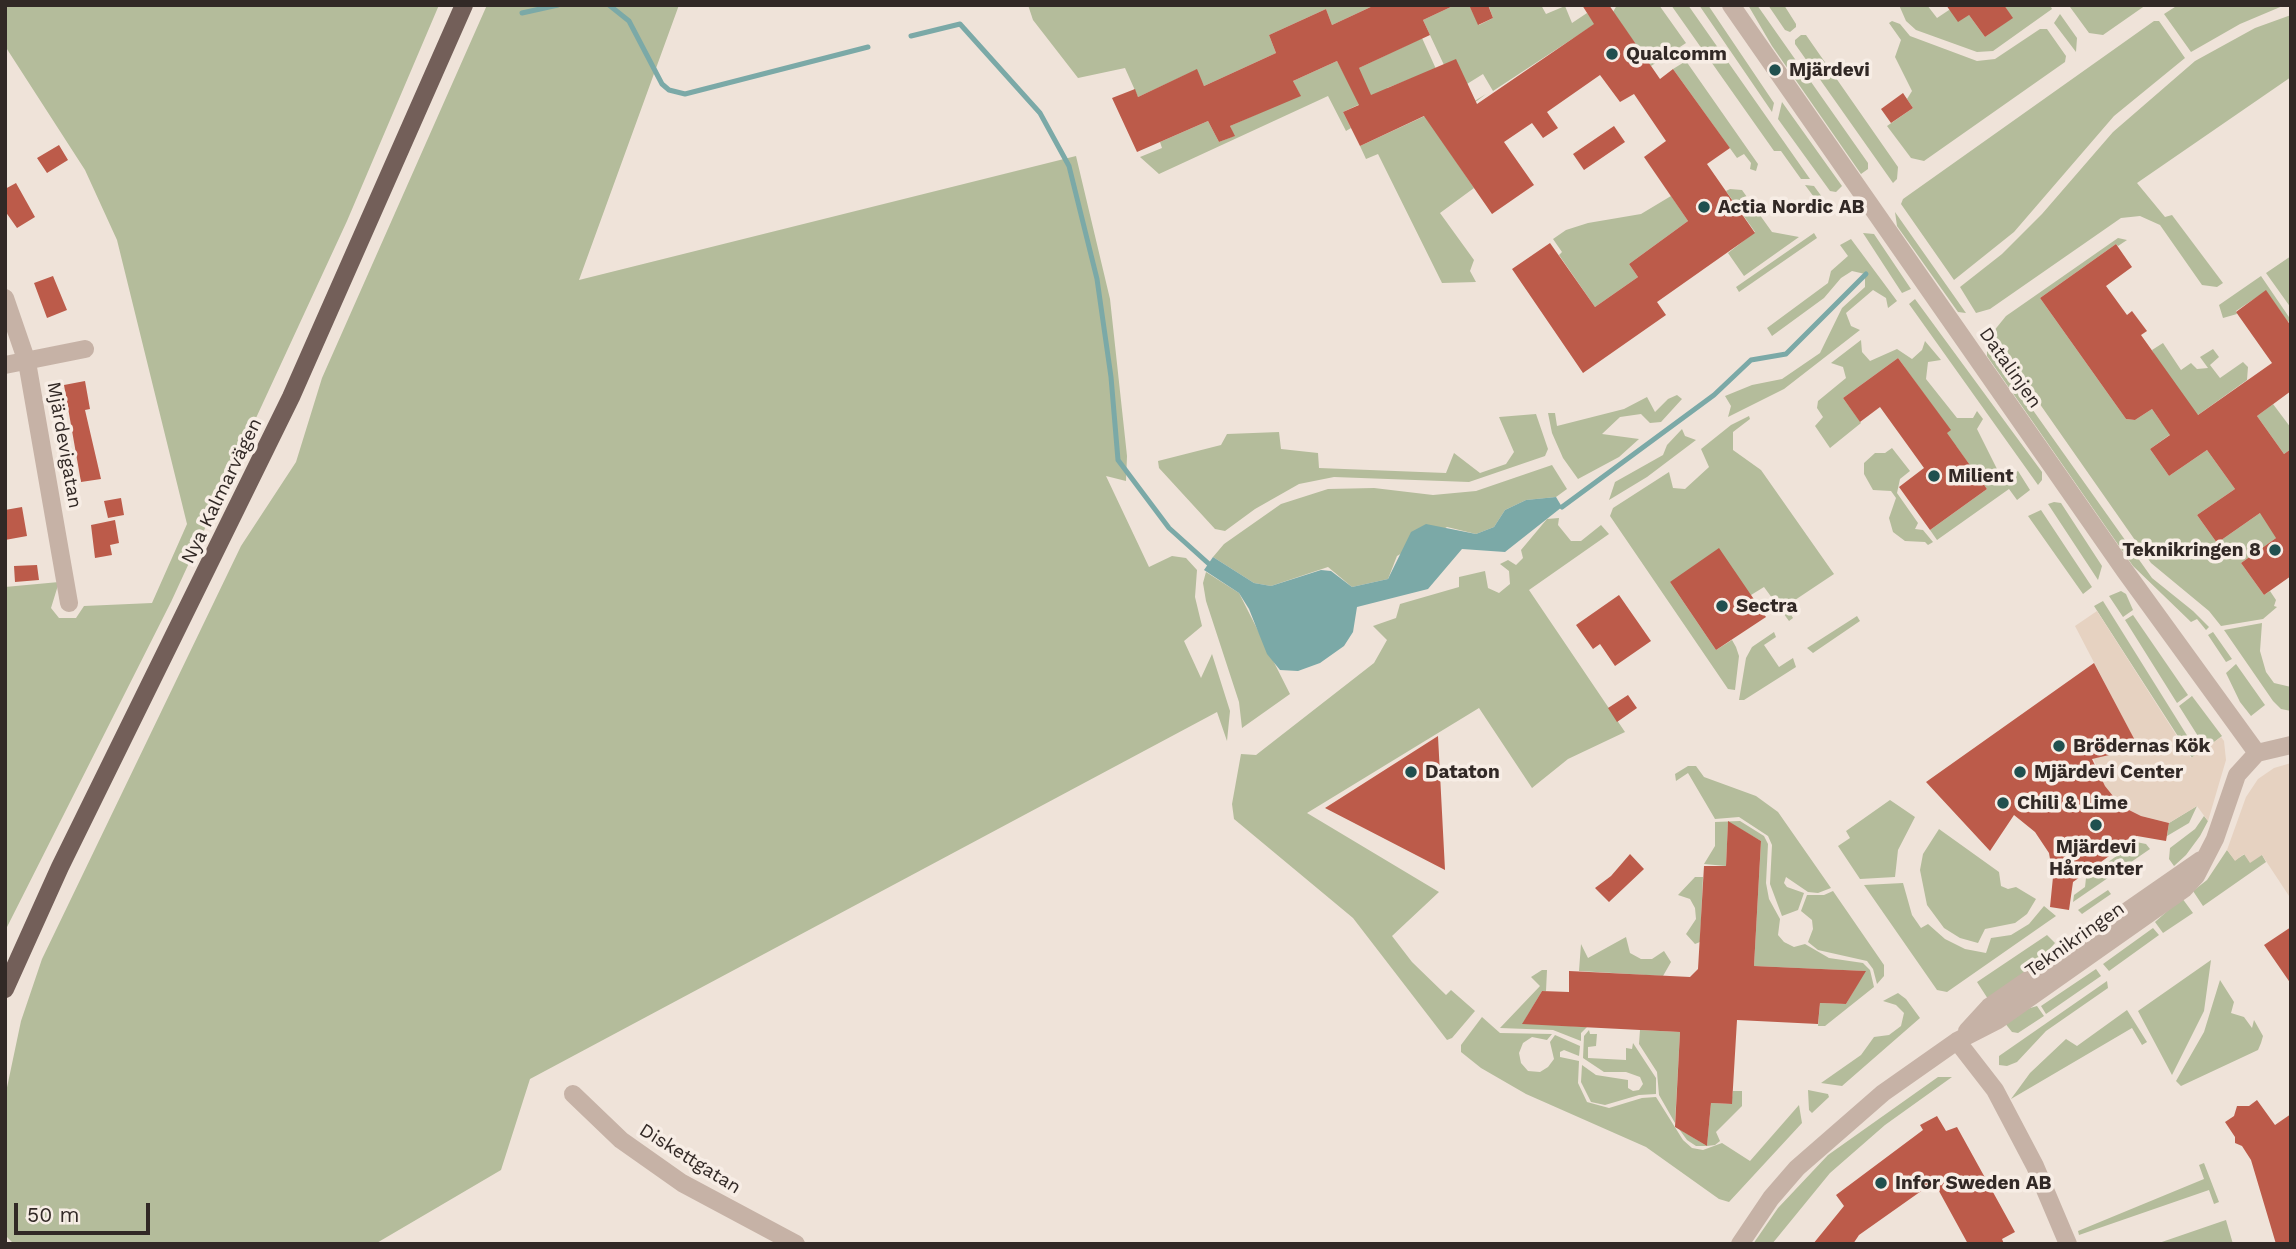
<!DOCTYPE html>
<html>
<head>
<meta charset="utf-8">
<style>
	body { margin:0 }
	#map { position:relative; width:2296px; height:1249px; overflow:hidden; background:#efe3d9; font-family:"Work Sans",sans-serif }
	canvas { display:block }
	.frame { position:absolute; inset:0; border:7px solid #322926; pointer-events:none }
	.scale { position:absolute; left:14px; top:1203px; width:136px; height:32px; box-sizing:border-box; border:4px solid #322926; border-top:0; padding-left:9px; font-size:21px; line-height:24px; white-space:nowrap; color:#322926; -webkit-text-stroke:5px #f7ede5; paint-order:stroke }
</style>
</head>
<body>
<div id="map">
<canvas width="2296" height="1249"></canvas>
<div class="frame"></div>
<div class="scale">50 m</div>
</div>
<script>
const ctx = document.querySelector('canvas').getContext('2d');
ctx.lineJoin = 'round';
function paint(path, color) { ctx.fillStyle = color; ctx.fill(path, 'evenodd'); }
const poly = rows => new Path2D(rows.map(r => 'M' + r).join(''));
function trace(path, color, width, dash) { ctx.strokeStyle = color; ctx.lineWidth = width; ctx.lineCap = dash ? 'butt' : 'round'; ctx.setLineDash(dash || []); ctx.stroke(path); }
function label(font, color, halo, rows, align = 'center') {
  ctx.font = font + ' "Work Sans",sans-serif'; ctx.lineWidth = 7; ctx.setLineDash([]); ctx.textBaseline = 'middle'; ctx.strokeStyle = halo; ctx.fillStyle = color; for (const [text, x, y, turn = 0] of rows) {
    ctx.save(); ctx.translate(x, y); ctx.rotate((+turn || 0) * Math.PI / 180); ctx.textAlign = isNaN(turn) ? turn : align; if (halo) ctx.strokeText(text, 0, 0); ctx.fillText(text, 0, 0); ctx.restore();
  }
}
paint(poly([
	[5,5,439,5,347,221,171,602,5,931,5,587,59,582,51,608,59,618,76,618,84,606,152,603,187,524,117,240,85,170,5,46],
	[487,5,679,5,579,280,1076,156,1110,299,1127,456,1126,481,1106,476,1149,567,1172,556,1186,558,1197,570,1195,597,1202,626,1184,641,1201,678,1212,654,1230,711,1227,741,1217,712,530,1079,501,1170,375,1244,14,1244,5,1235,5,1097,21,1021,42,959,241,546,296,462,322,378],
	[1028,5,1375,5,1332,25,1326,9,1269,35,1276,53,1204,86,1196,70,1138,97,1125,68,1078,78,1033,20],
	[1455,5,1469,5,1479,25,1493,18,1489,7,1492,5,1541,5,1546,14,1565,6,1572,23,1587,13,1595,24,1493,91,1483,74,1467,84,1444,65,1423,20],
	[1617,5,1659,5,1686,43,1651,66,1613,12],
	[1671,5,1688,5,1810,179,1801,179,1781,151,1774,151],
	[1699,5,1708,5,1774,103,1772,112],
	[1748,5,1757,5,1868,163,1868,169,1861,174,1772,46],
	[1768,5,1784,5,1796,24,1796,27,1790,32,1785,30],
	[1899,5,1927,5,1937,18,1949,10,1969,15,1985,37,2012,18,2004,5,2050,5,2052,9,1993,51,1977,52,1916,30,1906,21],
	[2072,5,2146,5,2103,35,2089,33,2070,7],
	[2178,5,2285,5,2240,24,2191,52,2164,14],
	[2060,14,2077,38,2076,52,2054,23],
	[2291,15,2291,77,2137,183,2165,217,2172,215,2223,283,2217,287,2202,285,2160,225,2140,216,2121,218,1990,309,1976,313,1960,287,2002,254,2042,214,2113,132,2195,61,2255,28],
	[1892,21,1900,24,1910,36,1977,61,1995,59,2040,29,2047,29,2066,56,2065,62,1924,161,1911,158,1887,126,1913,108,1907,99,1912,91,1895,57,1901,40,1889,23],
	[2154,21,2159,21,2185,58,2114,116,2014,232,1954,280,1901,204,1903,199],
	[1801,35,1806,35,1898,167,1897,179,1893,183,1795,44,1795,40],
	[1422,38,1436,69,1387,88,1388,91,1343,112,1351,128,1346,131,1328,96,1159,174,1140,157,1162,148,1160,142,1208,121,1219,142,1234,136,1230,126,1300,95,1293,81,1337,61,1350,85,1359,68],
	[1686,61,1758,164,1756,171,1750,169,1751,163,1744,154,1737,158,1673,69],
	[1486,94,1436,132,1474,188,1440,213,1474,260,1470,271,1476,282,1442,283,1378,154,1366,159,1360,146,1455,102,1460,110],
	[1782,102,1842,186,1836,192,1830,191,1778,119],
	[1805,185,1814,186,1833,212,1828,216],
	[1730,189,1742,190,1772,232,1799,237,1744,276,1728,253,1755,232,1726,191],
	[1671,196,1688,221,1629,264,1638,277,1595,307,1559,255,1562,252,1553,239,1566,230,1588,223,1641,214],
	[1895,212,1966,313,1958,312,1897,226],
	[1814,233,1817,238,1739,292,1736,287],
	[1863,233,1874,234,1911,289,1902,293],
	[2118,238,2127,240,2118,246,2116,244,2040,298,2126,419,2135,420,2152,409,2161,422,2182,426,2150,449,2169,476,2207,450,2235,489,2197,515,2217,543,2283,497,2276,538,2241,563,2264,595,2270,591,2276,600,2274,606,2277,607,2263,619,2221,626,2209,611,2151,563,1993,337,1993,332,2006,316],
	[1851,239,1897,301,1888,308,1886,298,1873,290,1846,313,1851,326,1860,330,1784,389,1728,417,1731,406,1725,396,1752,385,1782,379,1820,353,1842,308,1865,287,1865,274,1852,271,1841,278,1824,298,1772,336,1767,328,1828,283,1831,271,1848,256,1840,245],
	[2291,256,2291,308,2266,273],
	[2261,276,2291,320,2288,322,2266,291,2236,311,2237,314,2223,318,2219,305],
	[1915,299,2042,472,2042,480,2038,485,1909,304],
	[1861,340,1862,352,1870,361,1897,349,1912,359,1922,350,1925,341,1941,360,1928,362,1926,379,1957,418,1973,418,1977,411,1983,419,1977,429,1997,469,2008,477,2018,471,2030,490,2017,500,2009,489,1937,540,1930,530,1987,489,1956,446,1929,446,1950,430,1898,358,1843,398,1861,423,1830,448,1815,426,1823,417,1817,408,1818,401,1846,378,1843,367,1831,363],
	[2163,343,2181,370,2191,363,2197,369,2208,368,2200,357,2213,349,2219,357,2210,365,2220,378,2243,362,2248,367,2247,380,2188,422,2152,350],
	[1987,350,1991,351,2152,578,2193,611,2209,627,2206,630,2197,619,2191,622,2133,566,1987,356],
	[1677,395,1682,399,1661,422,1650,423,1641,414,1620,417,1602,434,1639,439,1619,457,1578,479,1563,458,1552,433,1548,413,1555,413,1557,426,1624,409,1647,397,1655,412,1668,399],
	[2273,404,2291,428,2291,449,2284,454,2257,416],
	[1536,414,1548,449,1545,456,1469,482,1334,477,1299,484,1255,509,1225,531,1215,529,1159,468,1158,461,1221,445,1227,434,1279,432,1281,449,1318,453,1319,468,1446,473,1454,453,1480,473,1506,464,1514,452,1499,417],
	[1749,416,1750,419,1733,432,1733,450,1761,470,1834,574,1786,606,1793,618,1789,621,1764,587,1751,595,1670,582,1716,650,1732,640,1736,647,1739,656,1735,690,1728,689,1610,516,1613,508,1669,472,1673,488,1685,489,1709,467,1701,449,1731,425],
	[1682,429,1685,436,1696,440,1647,477,1609,500,1615,482,1663,455,1667,445],
	[1892,448,1910,471,1900,479,1897,493,1918,523,1915,529,1923,530,1933,542,1928,545,1925,542,1905,541,1893,532,1889,518,1896,498,1891,491,1873,490,1864,474,1864,463,1875,453,1885,453],
	[1552,465,1567,489,1556,497,1526,500,1505,510,1494,527,1476,534,1447,527,1397,556,1388,579,1352,587,1328,567,1271,586,1254,583,1213,557,1224,544,1281,504,1328,489,1374,488,1433,495,1476,491],
	[2054,502,2061,503,2102,566,2098,580,2048,504],
	[2041,510,2092,587,2083,594,2028,516],
	[1559,518,1558,525,1571,541,1581,541,1601,525,1609,534,1529,590,1625,732,1568,759,1532,788,1479,708,1307,813,1439,892,1392,936,1412,962,1446,995,1451,990,1475,1011,1452,1038,1447,1040,1353,918,1234,819,1232,804,1241,754,1256,755,1374,663,1387,640,1373,626,1396,618,1400,604,1459,587,1459,577,1485,571,1488,588,1499,593,1510,584,1509,571,1500,564,1508,560,1516,565,1523,558,1521,550,1547,519],
	[1206,572,1239,593,1290,694,1242,728,1239,702,1206,601,1203,583],
	[2121,591,2126,594,2133,610,2123,617,2109,596],
	[2103,601,2198,753,2192,758,2094,606],
	[2133,615,2188,695,2177,703,2125,620],
	[1857,616,1860,621,1813,653,1807,648],
	[2262,623,2260,651,2266,672,2274,683,2291,687,2291,711,2281,709,2273,701,2224,630],
	[1774,632,1776,637,1764,645,1779,667,1793,658,1796,667,1744,700,1739,700,1746,658,1752,647],
	[2213,632,2232,659,2226,662,2208,635],
	[2236,664,2265,705,2251,716,2240,702,2226,673],
	[2192,696,2222,736,2209,746,2203,744,2179,706],
	[1688,766,1696,766,1704,777,1756,796,1778,812,1831,888,1818,893,1808,892,1786,877,1784,883,1787,887,1804,893,1798,910,1782,916,1770,884,1772,845,1768,836,1739,817,1715,819,1688,773,1676,781,1675,774],
	[1890,800,1915,817,1898,850,1895,877,1860,879,1838,846,1850,838,1846,831],
	[2197,806,2189,823,2167,836,2169,823],
	[2204,816,2208,821,2200,836,2186,855,2174,866,2169,859,2170,848,2195,829],
	[1740,821,1764,836,1768,844,1766,883,1769,899,1780,919,1778,935,1784,942,1794,947,1805,944,1829,958,1863,963,1870,970,1874,987,1825,1026,1818,1026,1820,1003,1846,1004,1865,971,1754,966,1761,841,1728,822,1726,866,1704,864,1715,846,1715,822],
	[1939,829,1999,872,2001,886,2008,889,2016,887,2036,899,2027,914,2015,923,1985,929,1978,943,1960,938,1944,928,1927,905,1920,870,1923,854],
	[2136,842,2146,844,2150,849,2073,902,2074,895,2085,887,2086,878],
	[2227,850,2235,860,2245,854,2262,855,2266,862,2203,906,2193,891,2207,880],
	[1695,877,1703,877,1700,942,1695,944,1686,934,1696,919,1695,908,1690,899,1678,895],
	[1903,883,1912,915,1921,928,1928,924,1945,939,1965,949,1986,953,1991,938,2011,935,2029,924,2044,906,2056,916,1947,992,1937,990,1864,885],
	[2108,890,2111,894,2082,914,2078,910],
	[1833,891,1884,965,1884,976,1877,984,1873,969,1867,961,1818,950,1808,942,1813,929,1812,920,1801,911,1807,895,1824,895],
	[2182,898,2193,913,2163,933,2155,922],
	[2153,928,2159,935,2109,971,2103,964],
	[2047,935,2055,943,2032,969,1988,999,1977,982],
	[1626,937,1630,953,1641,959,1652,959,1664,951,1671,962,1663,976,1579,971,1581,944,1588,958],
	[2211,960,2204,1011,2172,1075,2138,1011],
	[2096,969,2101,976,2046,1014,2041,1006],
	[1542,970,1547,970,1546,991,1542,991,1523,1023,1587,1027,1581,1033,1581,1041,1553,1030,1500,1028,1540,986,1531,977],
	[2220,980,2234,1002,2231,1013,2244,1017,2252,1028,2254,1020,2263,1036,2261,1043,2258,1050,2181,1086,2176,1081,2204,1032],
	[2107,981,2108,988,2046,1031,2017,1062,2007,1066,1999,1065,1999,1056],
	[1898,993,1906,999,1920,1018,1842,1086,1821,1083,1861,1055,1874,1037,1889,1035,1901,1026,1904,1013,1896,1005,1883,1001],
	[2037,1006,2044,1016,2018,1033,2012,1032,2004,1022,2020,1011],
	[2127,1010,2147,1042,2142,1045,2132,1028,2011,1099,2030,1073,2066,1039,2077,1046],
	[1482,1017,1500,1033,1552,1034,1547,1040,1532,1037,1523,1043,1519,1053,1521,1063,1528,1071,1540,1072,1548,1067,1554,1059,1550,1042,1555,1035,1580,1046,1579,1056,1564,1050,1560,1052,1560,1057,1579,1061,1578,1083,1587,1102,1609,1108,1642,1098,1656,1097,1683,1140,1692,1148,1703,1150,1722,1143,1750,1161,1799,1105,1802,1123,1729,1202,1719,1199,1646,1147,1526,1094,1481,1068,1461,1052,1461,1045],
	[1589,1030,1590,1034,1597,1034,1596,1046,1588,1047,1588,1058,1626,1060,1626,1048,1632,1049,1633,1043,1656,1078,1656,1094,1639,1095,1605,1105,1591,1102,1581,1082,1582,1065,1596,1075,1628,1080,1628,1088,1633,1091,1639,1090,1643,1084,1640,1077,1626,1072,1604,1072,1583,1058,1584,1036],
	[1640,1030,1680,1032,1675,1123,1659,1095,1657,1072,1639,1044],
	[1938,1077,1952,1077,1885,1125,1830,1173,1772,1244,1753,1244,1778,1208,1828,1155],
	[1808,1090,1828,1094,1829,1097,1812,1113,1809,1110],
	[1733,1091,1742,1091,1742,1106,1716,1132,1720,1141,1715,1145,1707,1146,1696,1146,1687,1140,1679,1129,1707,1146,1711,1103,1731,1104],
	[2204,1163,2219,1202,2214,1204,2209,1190,2079,1235,2078,1231,2204,1179,2199,1165],
	[2226,1220,2233,1244,2156,1244,2220,1222]
]), '#b4bc9b');
paint(poly([
	[2097,611,2191,758,2221,737,2224,741,2226,760,2208,821,2197,806,2169,823,2141,816,2121,806,2105,786,2093,758,2138,747,2075,626],
	[2291,763,2291,899,2262,855,2250,863,2244,854,2235,861,2227,850,2246,797,2258,779,2274,768]
]), '#e6d2c1');
paint(poly([
	[1556,497,1562,507,1505,552,1462,549,1428,589,1357,607,1353,632,1344,646,1320,663,1298,671,1280,670,1267,654,1249,609,1239,593,1204,570,1213,557,1254,583,1271,586,1321,570,1331,571,1352,587,1388,579,1411,532,1426,524,1476,534,1494,527,1505,510,1526,500]
]), '#7ba9a7');
trace(poly([
	[609,5,629,21,662,84,669,90,685,94,868,47],
	[522,13,558,5],
	[911,36,960,24,1040,113,1069,166,1097,279,1111,377,1118,460,1169,528,1209,564],
	[1562,507,1714,395,1751,360,1786,354,1866,274]
]), '#7ba9a7', 5);
paint(poly([
	[1375,5,1455,5,1423,20,1430,35,1359,68,1371,95,1456,59,1477,104,1594,24,1582,5,1609,5,1660,79,1673,69,1730,148,1707,164,1755,233,1657,302,1666,315,1583,373,1512,269,1550,243,1595,307,1638,277,1629,264,1688,221,1644,157,1666,141,1634,94,1620,102,1600,75,1547,112,1558,128,1543,138,1532,123,1504,142,1534,185,1492,214,1424,116,1360,146,1343,112,1359,105,1337,61,1293,81,1301,96,1230,126,1235,136,1219,142,1208,121,1137,152,1112,98,1135,89,1138,97,1197,69,1204,86,1276,53,1269,35,1326,9,1332,25],
	[1469,5,1488,5,1493,18,1478,25],
	[1946,5,2004,5,2013,18,1985,37,1969,15,1958,22],
	[1903,93,1913,108,1891,123,1881,109],
	[1614,126,1625,142,1584,170,1573,154],
	[59,145,68,160,47,173,37,158],
	[16,183,35,217,17,228,5,211,5,189],
	[2116,244,2132,267,2106,286,2127,315,2132,311,2147,331,2141,335,2198,415,2272,363,2236,312,2266,290,2291,326,2291,391,2257,416,2284,454,2291,449,2291,576,2264,595,2241,563,2276,538,2260,513,2217,543,2197,515,2235,489,2207,450,2169,476,2150,449,2170,435,2152,409,2135,420,2126,419,2040,298],
	[53,276,67,310,47,318,34,283],
	[1898,358,1951,430,1947,433,1987,489,1930,530,1899,487,1924,468,1880,407,1860,422,1843,398],
	[85,381,90,409,85,410,101,479,81,482,64,385],
	[121,498,124,515,108,518,104,501],
	[22,507,27,536,5,540,5,510],
	[115,520,119,543,110,545,112,555,95,558,91,525],
	[1719,548,1766,617,1716,650,1670,582],
	[37,565,39,580,15,582,14,566],
	[1619,595,1651,641,1615,666,1600,644,1593,649,1576,625],
	[2094,663,2139,748,2092,759,2105,786,2121,806,2141,816,2169,823,2166,841,2137,836,2073,882,2069,910,2050,907,2053,877,2049,853,2035,832,2014,815,1990,851,1926,782],
	[1628,695,1637,708,1617,722,1608,708],
	[1438,736,1445,870,1325,808],
	[1728,821,1761,841,1754,966,1866,971,1846,1004,1820,1003,1818,1024,1737,1020,1732,1104,1711,1103,1707,1146,1675,1127,1680,1032,1522,1024,1542,991,1569,992,1569,971,1690,977,1698,969,1704,866,1726,866],
	[1630,854,1644,869,1609,902,1595,888,1611,876],
	[2291,927,2291,984,2264,945],
	[2257,1100,2275,1125,2291,1114,2291,1244,2276,1244,2251,1160,2242,1146,2235,1143,2235,1137,2225,1122,2234,1116,2237,1106,2249,1106],
	[1937,1116,1946,1131,1957,1127,2015,1232,2002,1239,2004,1244,1968,1244,1934,1182,1859,1235,1853,1244,1813,1244,1844,1206,1836,1195,1923,1130,1920,1125]
]), '#bc5b4a');
trace(poly([
	[1731,5,2125,571,2257,753],
	[5,298,27,362,69,603],
	[5,365,85,349],
	[1967,1031,1989,1007,2201,860],
	[1957,1041,1995,1090,2035,1166,2068,1244],
	[573,1094,621,1140,682,1183,796,1244],
	[1740,1244,1771,1198,1797,1168,1883,1093,1957,1041,1998,1020,2184,889,2196,876,2215,839,2237,775,2257,753,2291,745]
]), '#c6b2a6', 18);
trace(poly([
	[5,989,60,867,291,397,464,5]
]), '#735f59', 18);
for (const [x, y, r, color] of [
	[1612,54,7,"#20504f"],
	[1775,70,7,"#20504f"],
	[1704,207,7,"#20504f"],
	[1934,476,7,"#20504f"],
	[2275,550,7,"#20504f"],
	[1722,606,7,"#20504f"],
	[2059,746,7,"#20504f"],
	[1411,772,7,"#20504f"],
	[2020,772,7,"#20504f"],
	[2003,803,7,"#20504f"],
	[2096,825,7,"#20504f"],
	[1881,1183,7,"#20504f"]
]) { const dot = new Path2D(); dot.arc(x, y, r, 0, 2 * Math.PI); ctx.fillStyle = color; ctx.fill(dot); trace(dot, '#f7ede5', 2.5); }
label('bold 19px', '#322926', '#f7ede5', [
	["Qualcomm",1626,54],
	["Mjärdevi",1789,70],
	["Actia Nordic AB",1718,207],
	["Milient",1948,476],
	["Teknikringen 8",2261,550,"right"],
	["Sectra",1736,606],
	["Brödernas Kök",2073,746],
	["Dataton",1425,772],
	["Mjärdevi Center",2034,772],
	["Chili & Lime",2017,803],
	["Mjärdevi",2096,847,"center"],
	["Hårcenter",2096,869,"center"],
	["Infor Sweden AB",1895,1183]
], 'left');
label('19px', '#322926', '#f7ede5', [
	["Datalinjen",2010,368,55],
	["Mjärdevigatan",64,445,80],
	["Nya Kalmarvägen",222,491,-64],
	["Teknikringen",2075,940,-35],
	["Diskettgatan",690,1159,32]
]);
</script>
</body>
</html>
